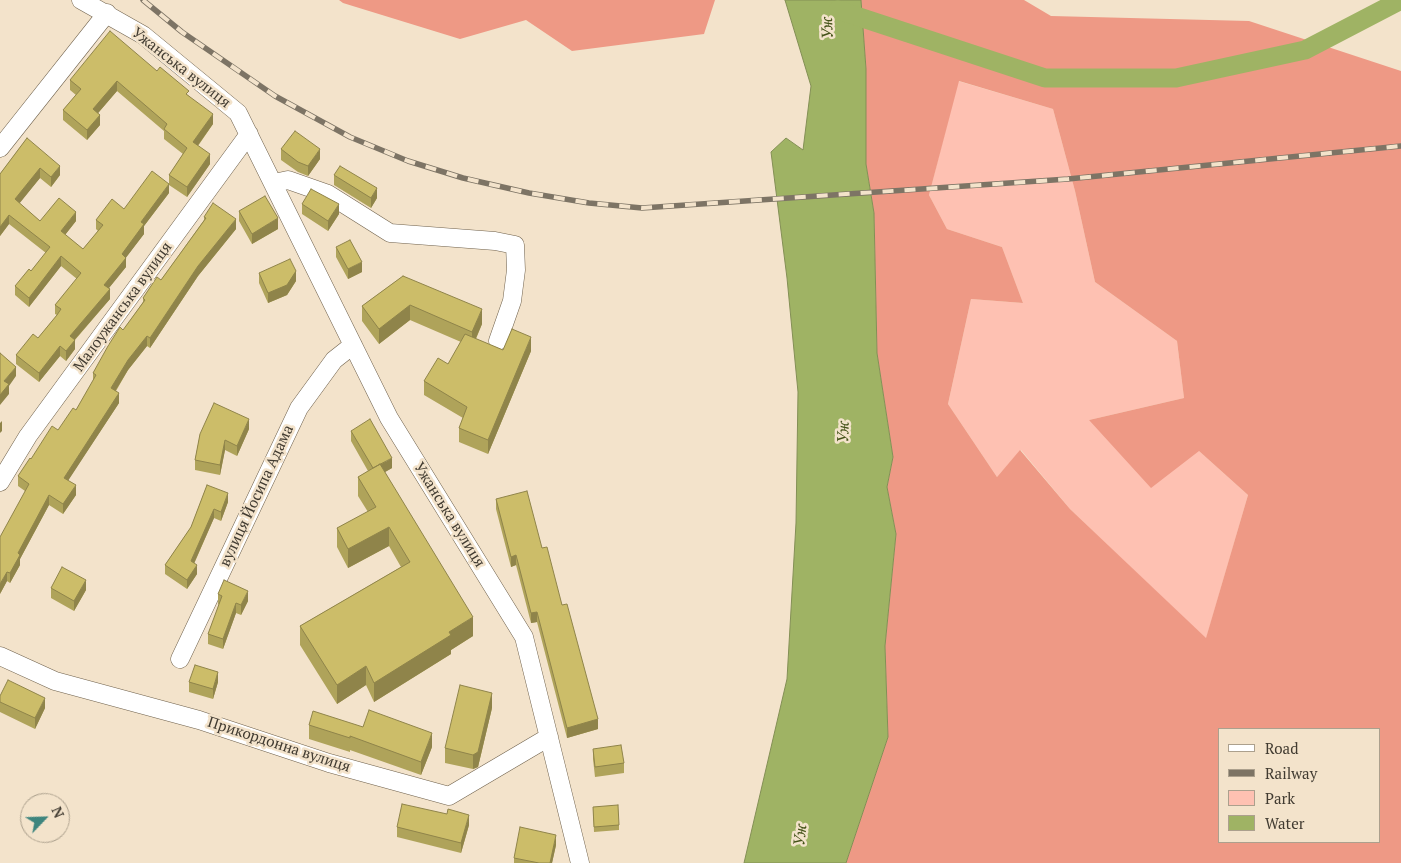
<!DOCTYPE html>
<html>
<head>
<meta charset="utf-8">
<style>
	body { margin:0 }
	#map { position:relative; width:1401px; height:863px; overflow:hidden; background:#f3e3cb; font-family:"PT Serif",serif }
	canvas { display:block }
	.legend { position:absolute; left:1218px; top:728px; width:162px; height:115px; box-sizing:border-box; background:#f3e3cb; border:1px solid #aca08d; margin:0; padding:6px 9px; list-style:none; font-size:15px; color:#413b31 }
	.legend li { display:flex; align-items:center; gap:10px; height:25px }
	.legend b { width:25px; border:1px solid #aca08d }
	.north { position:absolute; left:20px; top:793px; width:50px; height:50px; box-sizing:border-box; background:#f3e3cb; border:1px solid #aca08d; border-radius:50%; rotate:66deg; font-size:14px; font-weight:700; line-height:20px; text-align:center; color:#413b31 }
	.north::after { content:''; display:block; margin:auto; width:18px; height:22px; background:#3e857e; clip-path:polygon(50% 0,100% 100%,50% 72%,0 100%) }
</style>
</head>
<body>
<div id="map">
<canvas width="1401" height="863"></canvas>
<ul class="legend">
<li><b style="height:6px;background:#fff"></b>Road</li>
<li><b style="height:6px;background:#7d7465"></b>Railway</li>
<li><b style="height:14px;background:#fec1b2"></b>Park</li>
<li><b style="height:14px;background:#9fb364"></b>Water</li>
</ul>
<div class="north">N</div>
</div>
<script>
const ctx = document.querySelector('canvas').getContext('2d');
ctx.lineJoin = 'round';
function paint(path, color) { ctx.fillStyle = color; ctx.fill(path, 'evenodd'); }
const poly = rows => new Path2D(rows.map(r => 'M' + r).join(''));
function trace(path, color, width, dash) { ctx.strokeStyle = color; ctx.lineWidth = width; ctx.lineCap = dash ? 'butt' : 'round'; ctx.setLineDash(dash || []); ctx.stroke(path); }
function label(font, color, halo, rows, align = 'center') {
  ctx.font = font + ' "PT Serif",serif'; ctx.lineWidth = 5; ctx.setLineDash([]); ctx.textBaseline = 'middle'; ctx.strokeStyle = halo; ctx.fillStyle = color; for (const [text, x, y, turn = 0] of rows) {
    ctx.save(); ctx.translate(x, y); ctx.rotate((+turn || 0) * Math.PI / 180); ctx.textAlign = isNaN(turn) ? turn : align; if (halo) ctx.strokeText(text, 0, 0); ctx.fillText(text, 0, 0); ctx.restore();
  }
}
paint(poly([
	[958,81,1053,109,1075,191,1095,282,1177,341,1184,398,1089,420,1199,451,1248,495,1206,639,1070,509,1021,450,997,477,948,404,971,299,1023,303,1002,247,947,229,929,195]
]), '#fec1b2');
paint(poly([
	[339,0,715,0,704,34,572,51,526,20,460,39,343,3],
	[861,0,1024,0,1051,16,1249,21,1401,71,1401,863,846,863,888,737,885,646,896,534,887,487,893,457,877,353,874,213,866,164,866,69],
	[959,81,1053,109,1075,191,1095,282,1177,341,1184,398,1089,420,1151,488,1199,451,1248,495,1206,638,1070,509,1020,450,997,477,948,404,971,299,1023,303,1002,247,947,229,929,195],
	[1220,729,1380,729,1380,842,1220,842]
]), '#ee9985');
const water = poly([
	[785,0,861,0,866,69,866,164,874,213,877,353,893,457,887,487,896,534,885,646,888,737,846,863,744,863,787,679,796,523,798,392,787,278,771,152,786,138,803,150,811,86,785,0]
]);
paint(water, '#9fb364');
trace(water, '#838f55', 1);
trace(poly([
	[838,10,1045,78,1176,78,1305,50,1401,0]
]), '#9fb364', 19);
const minor = poly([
	[81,0,143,35,238,113,389,418,524,637,580,863],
	[0,148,107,13],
	[274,183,288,180,328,194,390,233,495,241,515,245,516,270,512,301,498,341],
	[0,482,28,436,249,134],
	[0,656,55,681,199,720,329,763,449,796,549,737],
	[180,659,299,408,334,360,353,345]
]);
trace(minor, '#6f614c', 19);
trace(minor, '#fff', 18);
const rail = poly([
	[143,0,182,32,275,96,350,137,408,161,463,178,529,193,589,203,642,208,1068,179,1401,146]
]);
trace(rail, '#7d7465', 5.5);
trace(rail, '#f3e3cb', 4, [11]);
paint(poly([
	[157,71,189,96,213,124,198,146,210,164,187,197,169,185,169,175,183,154,164,139,164,131,117,91,98,113,100,125,87,140,63,120,63,110,76,95,70,90,70,80],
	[27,138,60,175,51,187,40,178,19,203,40,221,76,221,65,235,83,249,98,231,96,229,96,220,124,209,169,193,144,226,144,234,126,257,126,267,109,288,110,299,75,340,75,349,66,361,60,356,39,382,16,364,16,355,38,338,57,315,55,314,55,305,77,279,61,266,29,307,15,295,15,286,31,271,46,253,9,224,0,236,0,174],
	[281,149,320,159,308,176,298,172,281,160],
	[334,175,377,198,371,208,334,185],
	[302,204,339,214,328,231,302,214],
	[239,211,278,229,252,244,239,221],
	[204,217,236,229,198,276,150,348,147,346,128,370,116,391,119,403,68,480,76,495,63,514,49,505,20,559,20,565,10,583,7,581,0,594,25,491,18,486,18,476,31,459,58,430,76,410,93,381,93,373,143,302,143,298,161,280,204,220],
	[336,247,362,272,348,279,336,257],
	[259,273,296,281,287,295,268,303,259,283],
	[403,276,482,324,476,339,503,350,531,351,488,454,459,442,459,428,463,418,424,395,424,381,448,364,461,342,410,320,379,344,362,321,362,306],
	[249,429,237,456,225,450,220,475,195,470,195,460,200,434],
	[351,431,392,468,385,472,473,636,451,650,451,654,374,702,366,685,337,704,300,645,300,626,401,567,389,546,348,568,337,547,337,528,368,512,358,496,358,477,368,471,351,441],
	[207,485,228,502,221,521,214,518,194,564,197,574,187,589,165,574,165,565,191,527],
	[496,499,542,548,562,605,598,729,567,738,537,622,531,623,516,565,511,567,496,509],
	[51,588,86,590,74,611,51,598],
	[218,594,248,601,241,615,236,613,223,649,208,644,208,634,219,605,218,604],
	[189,682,218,682,213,699,189,692],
	[0,696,45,708,35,729,0,712],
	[492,708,478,767,473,769,445,763,445,748],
	[309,725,363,727,432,747,421,775,350,750,350,752,309,739],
	[593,749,624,763,624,773,595,777,593,759],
	[593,807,619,825,619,830,594,832],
	[469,825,461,853,397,837,397,827],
	[556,845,552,863,514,863,514,858]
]), '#afa35a');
paint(poly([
	[117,81,117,91,93,119,93,109],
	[213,114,213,124,193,152,193,142],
	[100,115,100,125,87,140,87,130],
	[320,149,320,159,308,176,308,166],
	[210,154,210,164,187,197,187,187],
	[60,166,60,175,51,187,51,177],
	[40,168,40,178,15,209,15,199],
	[169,184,169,193,144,226,144,234,122,263,122,254,141,222],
	[377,188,377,198,371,208,371,198],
	[339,204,339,214,328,231,328,221],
	[76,212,76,221,61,240,61,231],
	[9,215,9,224,0,236,0,227],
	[278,218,278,229,252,244,252,234],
	[236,219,236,229,198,276,150,348,150,338,198,266],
	[61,256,61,266,29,307,29,298],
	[126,258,126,267,104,294,104,285],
	[362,262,362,272,348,279,348,269],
	[296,271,296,281,287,295,268,303,268,293],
	[110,289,110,299,70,345,70,336],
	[410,305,410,320,379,344,379,329],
	[482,309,482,324,472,347,472,332],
	[147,336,147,346,128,370,111,398,111,388,128,360],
	[531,337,531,351,488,454,488,440],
	[75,340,75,349,66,361,66,351],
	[60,346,60,356,39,382,39,373],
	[16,367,16,376,9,386,9,394,0,405,0,395,4,381],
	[119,393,119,403,64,487,64,478],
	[249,419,249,429,237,456,237,446],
	[2,421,2,431,0,433,0,423],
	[225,440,225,450,220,475,220,465],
	[392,458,392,468,373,479,373,469],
	[76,485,76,495,63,514,63,504],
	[228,493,228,502,221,521,221,512],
	[49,495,49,505,20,559,20,565,10,583,10,573,18,553],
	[214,509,214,518,191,570,191,561],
	[389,527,389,546,348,568,348,549],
	[516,555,516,565,511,567,511,557],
	[197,565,197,574,187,589,187,580],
	[7,572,7,581,0,594,0,584],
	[86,580,86,590,74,611,74,601],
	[248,591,248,601,241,615,241,605],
	[236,603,236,613,223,649,223,639],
	[537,612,537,622,531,623,531,613],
	[473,617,473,636,451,650,451,654,374,702,374,683,449,632],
	[366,666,366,685,337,704,337,685],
	[218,672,218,682,213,699,213,689],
	[492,693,492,708,478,767,473,769,473,755],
	[45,698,45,708,35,729,35,718],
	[598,719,598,729,567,738,567,728],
	[432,733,432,747,421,775,421,762],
	[469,815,469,825,461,853,461,843],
	[556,835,556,845,552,863,550,863]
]), '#8f844a');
const building = poly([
	[110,31,157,71,160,67,189,91,186,94,213,114,193,142,210,154,187,187,169,175,187,148,164,129,167,124,117,81,93,109,100,115,87,130,63,110,81,89,70,80,110,31],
	[295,131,320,149,308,166,298,162,281,149,295,131],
	[27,138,60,166,51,177,40,168,15,199,40,221,59,198,76,212,61,231,83,249,103,225,96,220,112,199,124,209,152,171,169,184,141,222,144,224,122,254,126,258,104,285,110,289,70,336,75,340,66,351,60,346,39,373,16,355,33,334,38,338,57,315,61,309,55,305,81,273,61,256,29,298,15,286,29,269,31,271,50,247,9,215,0,227,0,174,27,138],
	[340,166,377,188,371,198,334,175,340,166],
	[311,189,339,204,328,221,302,204,311,189],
	[265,196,278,218,252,234,239,211,265,196],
	[213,203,236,219,198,266,150,338,147,336,128,360,111,388,119,393,64,478,76,485,63,504,49,495,18,553,20,555,10,573,7,572,0,584,0,537,29,484,18,476,30,458,31,459,52,426,58,430,73,408,76,410,96,375,93,373,108,346,120,327,123,330,145,300,143,298,157,277,161,280,206,218,204,217,213,203],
	[350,240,362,262,348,269,336,247,350,240],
	[290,259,296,271,287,285,268,293,259,273,290,259],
	[403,276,482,309,472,332,410,305,379,329,362,306,403,276],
	[512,329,531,337,488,440,459,428,467,407,424,381,438,358,448,364,465,334,503,350,512,329],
	[0,353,16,367,4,381,9,384,0,395,0,353],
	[214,403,249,419,237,446,225,440,220,465,195,460,200,434,214,403],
	[370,419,392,458,373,468,351,431,370,419],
	[380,464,473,617,449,632,451,635,374,683,366,666,337,685,300,626,410,562,389,527,348,549,337,528,376,507,358,477,380,464],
	[207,485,228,493,221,512,214,509,191,561,197,565,187,580,165,565,191,527,207,485],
	[527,491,542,548,547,547,562,605,567,604,598,719,567,728,537,612,531,613,516,555,511,557,496,499,527,491],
	[62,567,86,580,74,601,51,588,62,567],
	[224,580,248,591,241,605,236,603,223,639,208,634,222,596,218,594,224,580],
	[195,665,218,672,213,689,189,682,195,665],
	[8,680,45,698,35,718,0,702,0,696,8,680],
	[460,685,492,693,478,752,473,755,445,748,460,685],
	[369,710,432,733,421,762,350,736,350,738,309,725,313,711,363,727,369,710],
	[621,745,624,763,595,767,593,749,621,745],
	[402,804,447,814,448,809,469,815,461,843,397,827,402,804],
	[618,805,619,825,594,827,593,807,618,805],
	[520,827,556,835,550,863,539,863,514,858,520,827]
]);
paint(building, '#ccbd69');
trace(building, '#8f844a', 1);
label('15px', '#413b31', '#f3e3cb', [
	["Ужанська вулиця",181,68,38],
	["Малоужанська вулиця",123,307,-54],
	["вулиця Йосипа Адама",257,496,-65],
	["Ужанська вулиця",449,515,58],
	["Прикордонна вулиця",279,745,18]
]);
label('italic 16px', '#445218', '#f3e3cb', [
	["Уж",828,28,-92],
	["Уж",844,432,-89],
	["Уж",801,835,-84]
]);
</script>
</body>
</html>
